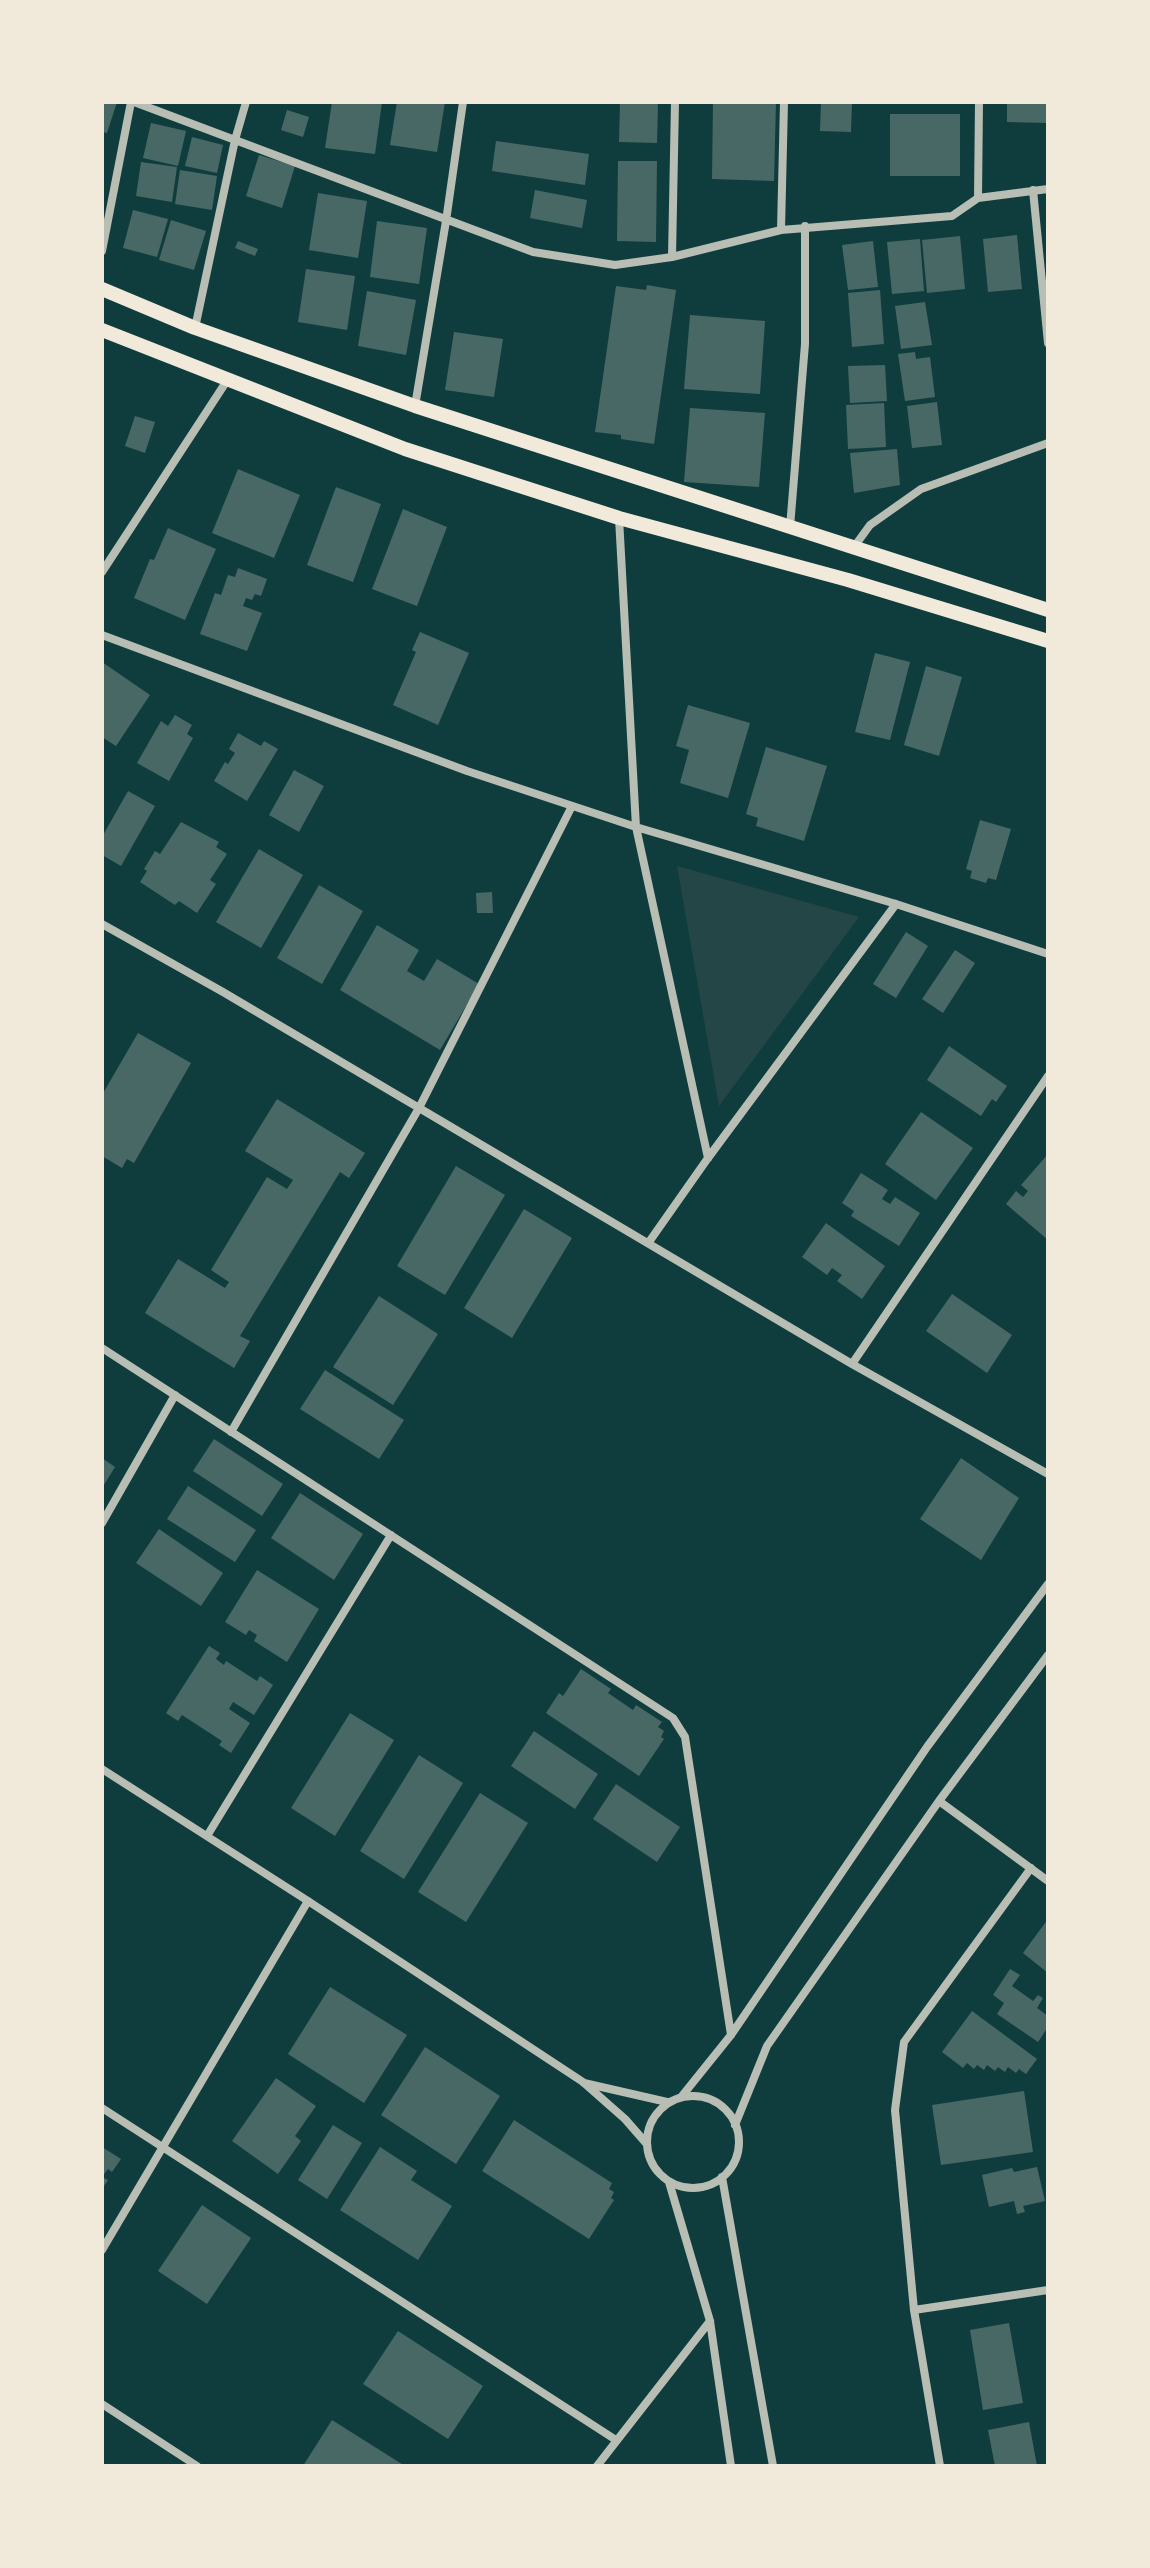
<!DOCTYPE html>
<html>
<head>
<meta charset="utf-8">
<style>
	body { margin:0 }
	#map { position:relative; width:1150px; height:2568px; overflow:hidden; background:#0f3d3e; font-family:"DejaVu Sans",sans-serif }
	canvas { display:block }
	.frame { position:absolute; inset:0; border:104px solid #f1e9da; pointer-events:none }
</style>
</head>
<body>
<div id="map">
<canvas width="1150" height="2568"></canvas>
<div class="frame"></div>
</div>
<script>
const ctx = document.querySelector('canvas').getContext('2d');
ctx.lineJoin = 'round';
function paint(path, color) { ctx.fillStyle = color; ctx.fill(path, 'evenodd'); }
const poly = rows => new Path2D(rows.map(r => 'M' + r).join(''));
function trace(path, color, width, dash) { ctx.strokeStyle = color; ctx.lineWidth = width; ctx.lineCap = dash ? 'butt' : 'round'; ctx.setLineDash(dash || []); ctx.stroke(path); }
paint(poly([
	[677,866,859,917,719,1106]
]), '#244646');
paint(poly([
	[102,102,117,102,107,133,102,132],
	[332,102,382,102,375,154,325,148],
	[397,102,445,102,437,152,390,145],
	[620,102,658,102,657,143,619,142],
	[713,102,776,102,774,181,712,179],
	[821,102,852,102,851,132,820,131],
	[1007,102,1048,102,1048,123,1007,122],
	[287,110,309,117,303,137,281,130],
	[890,114,960,114,960,176,890,176],
	[151,123,186,131,178,166,143,158],
	[192,137,223,145,217,173,185,166],
	[496,141,589,154,585,185,492,171],
	[259,155,295,166,282,208,246,196],
	[618,161,657,161,656,242,617,241],
	[141,162,177,167,172,202,136,196],
	[180,170,217,176,212,210,175,204],
	[535,190,587,200,582,228,530,218],
	[318,193,367,201,358,258,309,250],
	[133,210,168,219,157,257,123,248],
	[171,220,206,231,194,270,159,260],
	[377,221,427,228,419,284,370,277],
	[1017,235,1022,289,988,292,983,239],
	[960,236,965,289,927,293,922,240],
	[920,239,924,291,892,294,887,242],
	[238,241,258,249,255,256,235,248],
	[873,241,878,287,848,290,842,245],
	[306,269,355,276,347,330,298,322],
	[647,285,676,290,654,444,621,439,621,435,595,432,616,286,646,290],
	[880,290,884,344,852,347,848,293],
	[367,291,416,300,406,355,358,346],
	[925,302,932,345,901,349,895,306],
	[690,315,765,321,760,394,684,389],
	[454,332,503,339,494,397,445,390],
	[915,352,916,359,930,357,935,397,905,401,898,354],
	[885,365,887,401,850,403,848,366],
	[937,402,942,445,912,448,907,406],
	[884,403,886,447,848,449,846,405],
	[690,408,765,413,759,487,684,482],
	[135,416,155,422,145,453,125,446],
	[897,449,900,485,854,493,850,453],
	[238,469,300,495,274,558,212,533],
	[336,487,381,504,353,582,307,565],
	[403,509,447,527,417,606,372,589],
	[168,528,216,549,185,620,134,598,150,559,154,560],
	[238,568,267,579,261,596,255,594,252,600,246,598,243,606,262,613,247,651,200,634,215,593,221,595,228,575,235,577],
	[420,632,469,653,438,725,393,705,416,652,412,650],
	[875,653,910,662,890,740,855,732],
	[102,662,150,695,116,746,102,737],
	[926,666,962,677,939,756,904,745],
	[688,705,750,723,728,798,680,783,689,750,676,746],
	[175,715,192,725,187,734,193,738,169,781,137,763,161,721,168,726],
	[238,733,261,746,264,741,278,749,247,801,214,781,225,762,228,764,235,753,229,749],
	[766,747,827,766,804,841,756,826,758,818,746,814],
	[294,770,324,786,299,832,269,815],
	[128,791,155,806,121,866,102,855,102,837],
	[980,820,1011,829,996,880,988,878,986,883,970,878,972,871,966,869],
	[181,822,219,842,216,847,227,854,210,880,216,884,197,913,179,901,175,905,140,882,147,871,144,869,155,851,160,854],
	[259,849,303,875,261,948,216,922],
	[319,885,363,911,322,984,277,958],
	[492,892,493,913,477,913,476,893],
	[377,925,419,950,407,971,424,981,437,959,479,984,440,1050,340,990],
	[906,932,928,946,896,998,873,984],
	[955,950,975,963,943,1013,922,999],
	[138,1033,191,1063,134,1163,127,1159,122,1168,102,1156,102,1095],
	[949,1046,1007,1086,996,1102,992,1099,981,1116,927,1080],
	[277,1099,365,1153,349,1178,340,1172,240,1336,250,1341,234,1368,145,1313,178,1259,225,1288,229,1282,211,1270,267,1177,287,1189,293,1180,245,1151],
	[921,1112,973,1148,936,1200,885,1164],
	[1048,1154,1048,1240,1006,1204,1016,1191,1023,1197,1028,1191,1021,1185],
	[456,1166,505,1195,445,1295,397,1266],
	[861,1173,888,1190,882,1199,890,1204,895,1197,920,1213,899,1246,851,1216,854,1211,842,1203],
	[524,1209,572,1238,512,1338,464,1308],
	[826,1223,885,1266,862,1299,837,1281,842,1275,832,1268,827,1275,802,1257],
	[952,1294,1012,1335,987,1373,926,1331],
	[379,1296,438,1334,393,1405,333,1367],
	[325,1370,404,1420,379,1459,300,1409],
	[214,1439,283,1484,262,1516,193,1471],
	[102,1458,115,1467,102,1488],
	[961,1458,1019,1498,981,1560,920,1519],
	[188,1486,256,1530,235,1562,167,1519],
	[300,1493,363,1534,334,1580,271,1538],
	[159,1529,223,1573,201,1606,136,1563],
	[257,1570,319,1609,287,1662,254,1641,257,1635,249,1630,246,1635,225,1622],
	[209,1646,220,1653,216,1659,224,1665,226,1661,257,1681,260,1676,273,1685,254,1715,233,1702,229,1709,250,1723,231,1753,219,1745,222,1741,182,1715,178,1721,166,1713],
	[581,1669,611,1689,608,1693,633,1710,636,1705,662,1722,658,1727,664,1731,661,1737,664,1739,639,1776,546,1713,559,1693,563,1696],
	[350,1713,394,1740,335,1836,291,1808],
	[534,1731,598,1774,575,1809,511,1766],
	[419,1755,463,1783,404,1879,360,1851],
	[616,1784,680,1827,657,1862,593,1819],
	[480,1793,528,1823,466,1922,418,1892],
	[1048,1919,1048,1973,1023,1953],
	[1010,1969,1020,1975,1012,1986,1033,2001,1038,1995,1043,1998,1037,2008,1048,2016,1048,2032,1046,2030,1038,2042,997,2014,1004,2003,993,1995],
	[330,1987,407,2035,364,2103,288,2054],
	[972,2011,1037,2059,1026,2074,1019,2069,1016,2073,1008,2067,1005,2072,998,2067,995,2071,987,2065,984,2070,977,2065,974,2069,967,2063,963,2068,942,2052],
	[425,2047,500,2096,456,2164,381,2115],
	[276,2078,316,2106,295,2136,301,2141,278,2174,232,2141],
	[1024,2091,1033,2152,941,2165,932,2105],
	[514,2120,612,2183,609,2189,614,2192,611,2198,614,2200,589,2239,482,2171],
	[333,2125,362,2143,327,2199,298,2180],
	[102,2147,121,2159,112,2172,108,2169,102,2177,108,2180,102,2189],
	[380,2147,417,2171,411,2180,452,2206,418,2260,340,2210],
	[1037,2167,1045,2201,1023,2206,1025,2212,1017,2214,1014,2201,989,2207,982,2175,1012,2168,1014,2172],
	[202,2205,251,2238,207,2304,158,2271],
	[1009,2323,1023,2403,983,2410,970,2330],
	[398,2331,483,2386,448,2439,363,2384],
	[332,2420,405,2466,303,2466],
	[1029,2422,1037,2466,995,2466,988,2430]
]), '#486865');
trace(poly([
	[134,102,533,252,615,265,672,257,781,230,952,216,978,198,1048,189],
	[1033,190,1048,343],
	[978,198,979,102],
	[781,230,784,102],
	[102,251,131,102],
	[672,257,675,102],
	[195,328,235,140,246,102],
	[415,406,446,221,463,102],
	[619,518,636,827,708,1158],
	[790,527,805,344,805,226],
	[854,547,870,525,921,489,1048,443],
	[102,572,228,379],
	[102,635,467,771,636,827,896,904,1048,954],
	[102,924,223,992,852,1364,1048,1474],
	[649,1242,708,1158,896,904],
	[102,1348,673,1718,685,1737,731,2035],
	[852,1364,1048,1076],
	[231,1432,419,1108,572,806],
	[102,1523,175,1395],
	[102,1769,308,1901,583,2082,625,2119,646,2143],
	[939,1801,1048,1881],
	[207,1836,391,1535],
	[584,2083,667,2102],
	'647 2142a46 46 0 1 1 92 0a46 46 0 1 1-92 0Z',
	[682,2096,731,2035,927,1747,1048,1584],
	[102,2108,616,2440],
	[735,2125,767,2046,939,1801,1048,1655],
	[722,2177,773,2466],
	[669,2182,710,2321,731,2466],
	[102,2250,308,1901],
	[914,2310,1048,2290],
	[102,2404,197,2466],
	[597,2466,710,2321],
	[940,2466,914,2310,895,2110,904,2042,1031,1868]
]), '#b8beb3', 8);
trace(poly([
	[102,289,195,328,415,406,1048,610],
	[102,330,405,449,619,518,848,580,1048,641]
]), '#f1e9da', 14);
</script>
</body>
</html>
